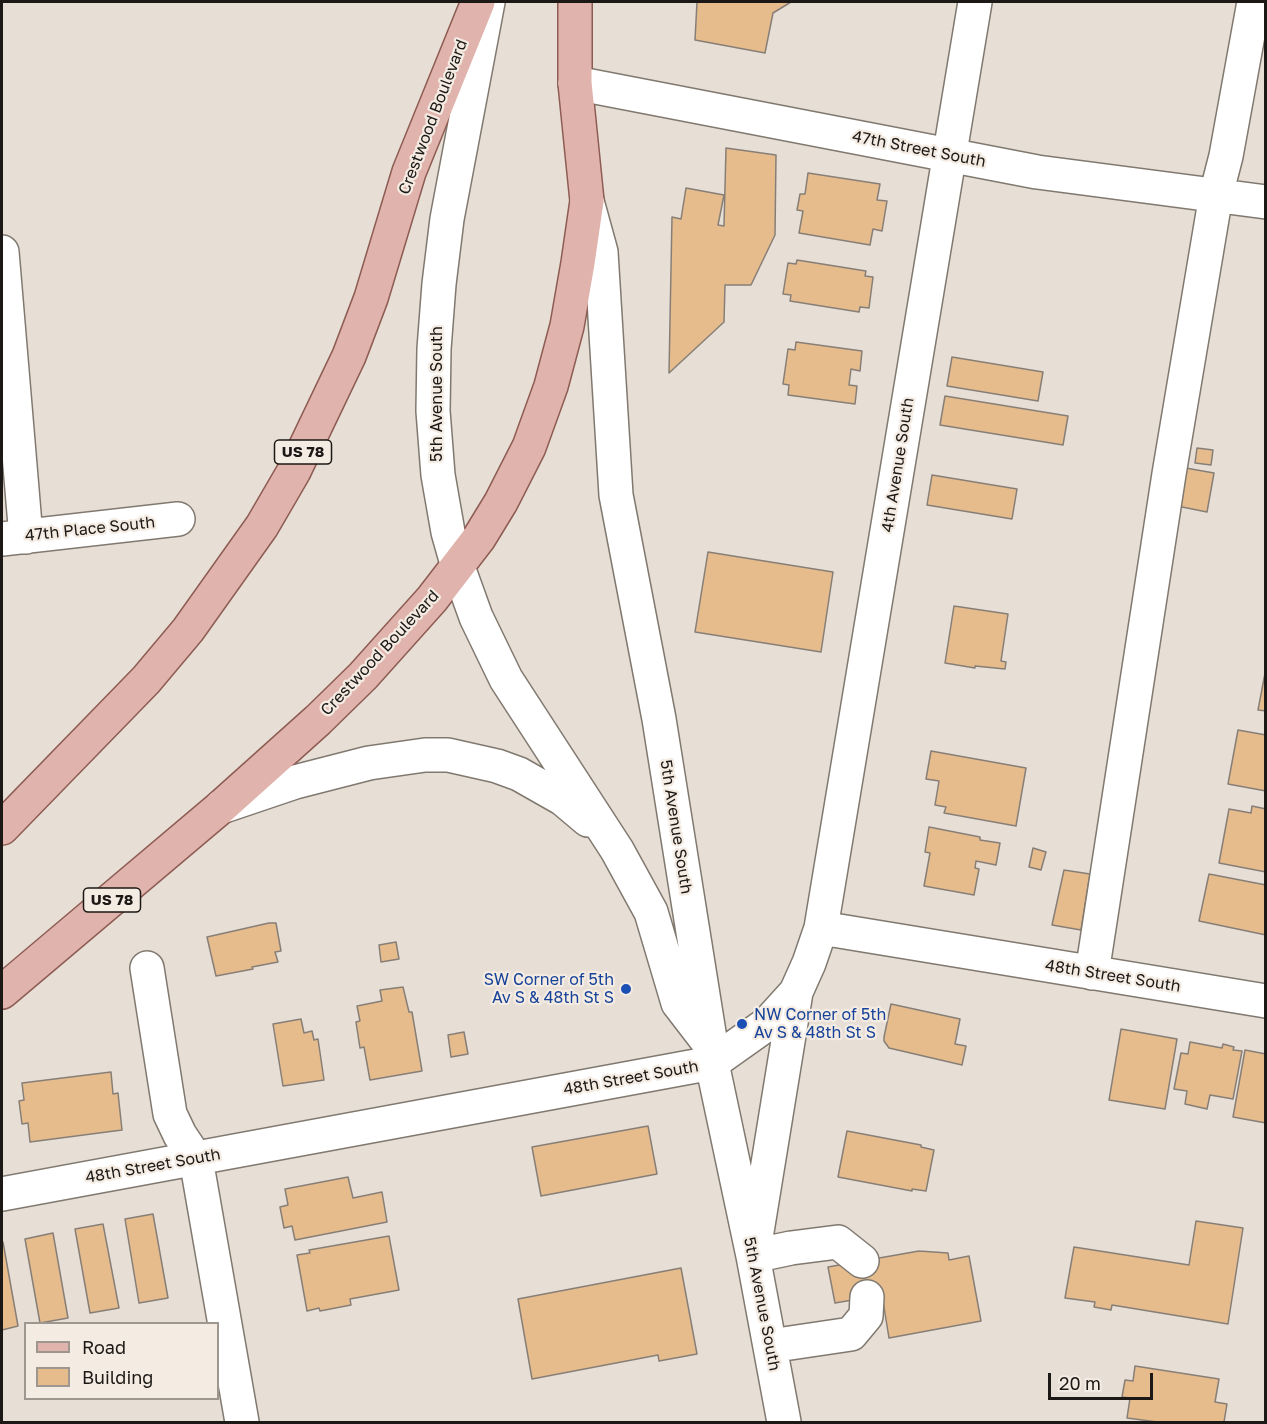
<!DOCTYPE html>
<html>
<head>
<meta charset="utf-8">
<style>
	body { margin:0 }
	#map { position:relative; width:1267px; height:1424px; overflow:hidden; background:#e7ded5; font-family:"Golos Text",sans-serif }
	canvas { display:block }
	.frame { position:absolute; inset:0; border:3px solid #1b1815; pointer-events:none }
	.legend { position:absolute; left:24px; top:1322px; width:195px; height:78px; box-sizing:border-box; background:#f4ebe2; border:2px solid #9d9790; margin:0; padding:8px 10px; list-style:none; font-size:18px; color:#1b1815 }
	.legend li { display:flex; align-items:center; gap:12px; height:30px }
	.legend b { width:30px; border:2px solid #9d9790 }
	.scale { position:absolute; left:1048px; top:1373px; width:105px; height:27px; box-sizing:border-box; border:3px solid #1b1815; border-top:0; padding-left:8px; font-size:18px; line-height:21px; white-space:nowrap; color:#1b1815; -webkit-text-stroke:4px #f4ebe2; paint-order:stroke }
</style>
</head>
<body>
<div id="map">
<canvas width="1267" height="1424"></canvas>
<div class="frame"></div>
<ul class="legend">
<li><b style="height:8px;background:#e0b3ac"></b>Road</li>
<li><b style="height:16px;background:#e6bc8d"></b>Building</li>
</ul>
<div class="scale">20 m</div>
</div>
<script>
const ctx = document.querySelector('canvas').getContext('2d');
ctx.lineJoin = 'round';
function paint(path, color) { ctx.fillStyle = color; ctx.fill(path, 'evenodd'); }
const poly = rows => new Path2D(rows.map(r => 'M' + r).join(''));
function trace(path, color, width, dash) { ctx.strokeStyle = color; ctx.lineWidth = width; ctx.lineCap = dash ? 'butt' : 'round'; ctx.setLineDash(dash || []); ctx.stroke(path); }
function label(font, color, halo, rows, align = 'center') {
  ctx.font = font + ' "Golos Text",sans-serif'; ctx.lineWidth = 4.5; ctx.setLineDash([]); ctx.textBaseline = 'middle'; ctx.strokeStyle = halo; ctx.fillStyle = color; for (const [text, x, y, turn = 0] of rows) {
    ctx.save(); ctx.translate(x, y); ctx.rotate((+turn || 0) * Math.PI / 180); ctx.textAlign = isNaN(turn) ? turn : align; if (halo) ctx.strokeText(text, 0, 0); ctx.fillText(text, 0, 0); ctx.restore();
  }
}
const building = poly([
	[697,2,791,2,773,13,765,53,695,40,697,2],
	[726,148,776,155,775,235,751,285,725,285,724,322,669,373,672,217,681,219,686,188,724,195,718,225,724,226,726,148],
	[808,173,880,184,877,200,887,201,882,231,873,229,870,245,799,233,803,211,797,210,800,194,805,194,808,173],
	[797,260,866,271,865,276,873,277,869,308,860,307,859,312,790,301,791,295,783,294,788,263,796,264,797,260],
	[796,342,862,351,860,371,851,369,849,385,857,386,855,404,788,395,789,385,783,384,788,349,795,350,796,342],
	[952,357,1043,372,1038,401,947,386,952,357],
	[945,396,1068,416,1063,445,940,425,945,396],
	[1197,448,1213,450,1211,465,1195,463,1197,448],
	[1180,467,1214,473,1207,512,1172,505,1180,467],
	[932,475,1017,489,1012,519,927,505,932,475],
	[708,552,833,572,821,652,695,632,708,552],
	[954,606,1008,614,1001,661,1006,662,1005,669,975,666,975,668,945,663,954,606],
	[1266,668,1266,711,1258,710,1266,668],
	[1238,730,1266,735,1266,791,1228,784,1238,730],
	[931,751,1026,768,1016,826,944,813,946,807,935,805,939,781,926,779,931,751],
	[1252,806,1266,809,1266,872,1219,863,1229,809,1251,813,1252,806],
	[929,827,980,837,980,840,1000,843,996,865,976,861,975,868,979,869,974,895,924,886,930,853,925,852,929,827],
	[1033,848,1046,852,1041,870,1029,867,1033,848],
	[1064,870,1090,874,1081,930,1052,925,1064,870],
	[1209,874,1266,885,1266,935,1199,921,1209,874],
	[269,923,276,923,281,951,275,952,278,962,252,967,253,969,216,976,207,937,269,923],
	[396,942,399,959,381,962,379,945,396,942],
	[403,987,409,1012,412,1012,422,1071,370,1080,364,1047,360,1048,356,1022,360,1021,357,1006,382,1001,380,990,403,987],
	[891,1004,960,1019,955,1044,966,1046,962,1065,889,1048,884,1041,884,1037,891,1004],
	[301,1019,304,1033,312,1031,314,1040,318,1039,324,1080,283,1086,273,1024,301,1019],
	[1121,1029,1177,1039,1165,1109,1109,1100,1121,1029],
	[464,1032,468,1054,451,1057,448,1035,464,1032],
	[1190,1042,1222,1048,1223,1044,1234,1047,1233,1050,1242,1051,1233,1099,1210,1095,1207,1109,1185,1104,1187,1091,1174,1089,1181,1053,1188,1054,1190,1042],
	[1245,1050,1266,1054,1266,1123,1233,1117,1245,1050],
	[111,1072,113,1094,118,1093,122,1130,30,1142,28,1123,22,1124,19,1101,24,1100,22,1083,111,1072],
	[648,1126,657,1174,541,1196,532,1147,648,1126],
	[847,1131,921,1145,921,1147,934,1150,926,1191,912,1189,912,1191,838,1177,847,1131],
	[348,1177,353,1198,382,1192,387,1222,295,1240,292,1226,284,1228,280,1207,288,1205,285,1189,348,1177],
	[153,1214,168,1298,139,1303,125,1219,153,1214],
	[1196,1221,1243,1228,1228,1324,1112,1305,1111,1310,1094,1307,1095,1302,1065,1298,1074,1247,1189,1265,1196,1221],
	[103,1224,119,1308,90,1313,75,1229,103,1224],
	[53,1233,68,1318,40,1323,25,1239,53,1233],
	[389,1236,399,1290,350,1299,351,1305,320,1311,319,1308,307,1311,297,1255,310,1253,309,1250,389,1236],
	[3,1242,18,1326,2,1330,2,1243,3,1242],
	[919,1251,948,1253,949,1260,969,1256,981,1321,889,1338,882,1295,835,1303,828,1267,919,1251],
	[681,1268,697,1354,659,1361,658,1355,532,1379,518,1299,681,1268],
	[1135,1366,1219,1379,1215,1402,1227,1404,1224,1422,1157,1422,1127,1418,1130,1398,1122,1397,1125,1380,1133,1381,1135,1366]
]);
paint(building, '#e6bc8d');
trace(building, '#877f77', 1.5);
const minor = poly([
	[488,2,447,219,439,284,434,349,433,411,438,475,448,532,458,567,476,617,506,679,617,850,651,912,678,1003,708,1042],
	[575,83,1037,172,1266,202],
	[587,201,601,252,616,495,659,719,711,1045,712,1063,753,1256,784,1422],
	[2,252,26,537],
	[2,539,178,519],
	[221,807,295,782,369,763,425,755,448,755,497,766,519,774,563,799,588,820],
	[821,928,1266,1001],
	[147,968,170,1114,180,1135,196,1159,242,1422],
	[1092,973,1169,474,1216,195,1226,156,1254,2],
	[796,992,753,1256,791,1248,838,1242,862,1261],
	[2,1194,712,1063,767,1024,796,992,809,963,821,928,975,2],
	[770,1346,851,1334,866,1316,867,1297]
]);
const major = poly([
	[2,828,146,680,188,630,262,526,294,471,349,356,371,298,409,172,478,2],
	[2,992,221,807,318,720,363,676,432,599,479,538,501,502,529,447,551,386,567,326,578,263,587,201,575,83,575,2]
]);
trace(minor, '#807970', 36);
trace(major, '#8d5c53', 36);
trace(minor, '#fff', 33);
trace(major, '#e0b3ac', 33);
for (const [x, y, r, color] of [
	[626,989,6,"#1a4fb4"],
	[742,1024,6,"#1a4fb4"]
]) { const dot = new Path2D(); dot.arc(x, y, r, 0, 2 * Math.PI); ctx.fillStyle = color; ctx.fill(dot); trace(dot, '#f4ebe2', 2); }
for (const [x, y, w] of [
	[303,452,57],
	[112,900,57]
]) { const box = new Path2D(); box.roundRect(x - w / 2, y - 12, w, 24, 4.5); ctx.fillStyle = '#f4ebe2'; ctx.fill(box); trace(box, '#1b1815', 1.5); }
label('bold 15px', '#1b1815', null, [
	["US 78",303,452],
	["US 78",112,900]
]);
label('16px', '#1b1815', '#f4ebe2', [
	["Crestwood Boulevard",433,117,-69],
	["47th Street South",919,149,11],
	["5th Avenue South",437,394,-90],
	["4th Avenue South",898,465,-81],
	["47th Place South",90,529,-6],
	["Crestwood Boulevard",380,653,-47],
	["5th Avenue South",676,827,81],
	["48th Street South",1113,976,9],
	["48th Street South",631,1078,-10],
	["48th Street South",153,1166,-10],
	["5th Avenue South",762,1304,79]
]);
label('16px', '#164399', '#f4ebe2', [
	["SW Corner of 5th",614,980],
	["Av S & 48th St S",614,998],
	["NW Corner of 5th",754,1015,"left"],
	["Av S & 48th St S",754,1033,"left"]
], 'right');
</script>
</body>
</html>
